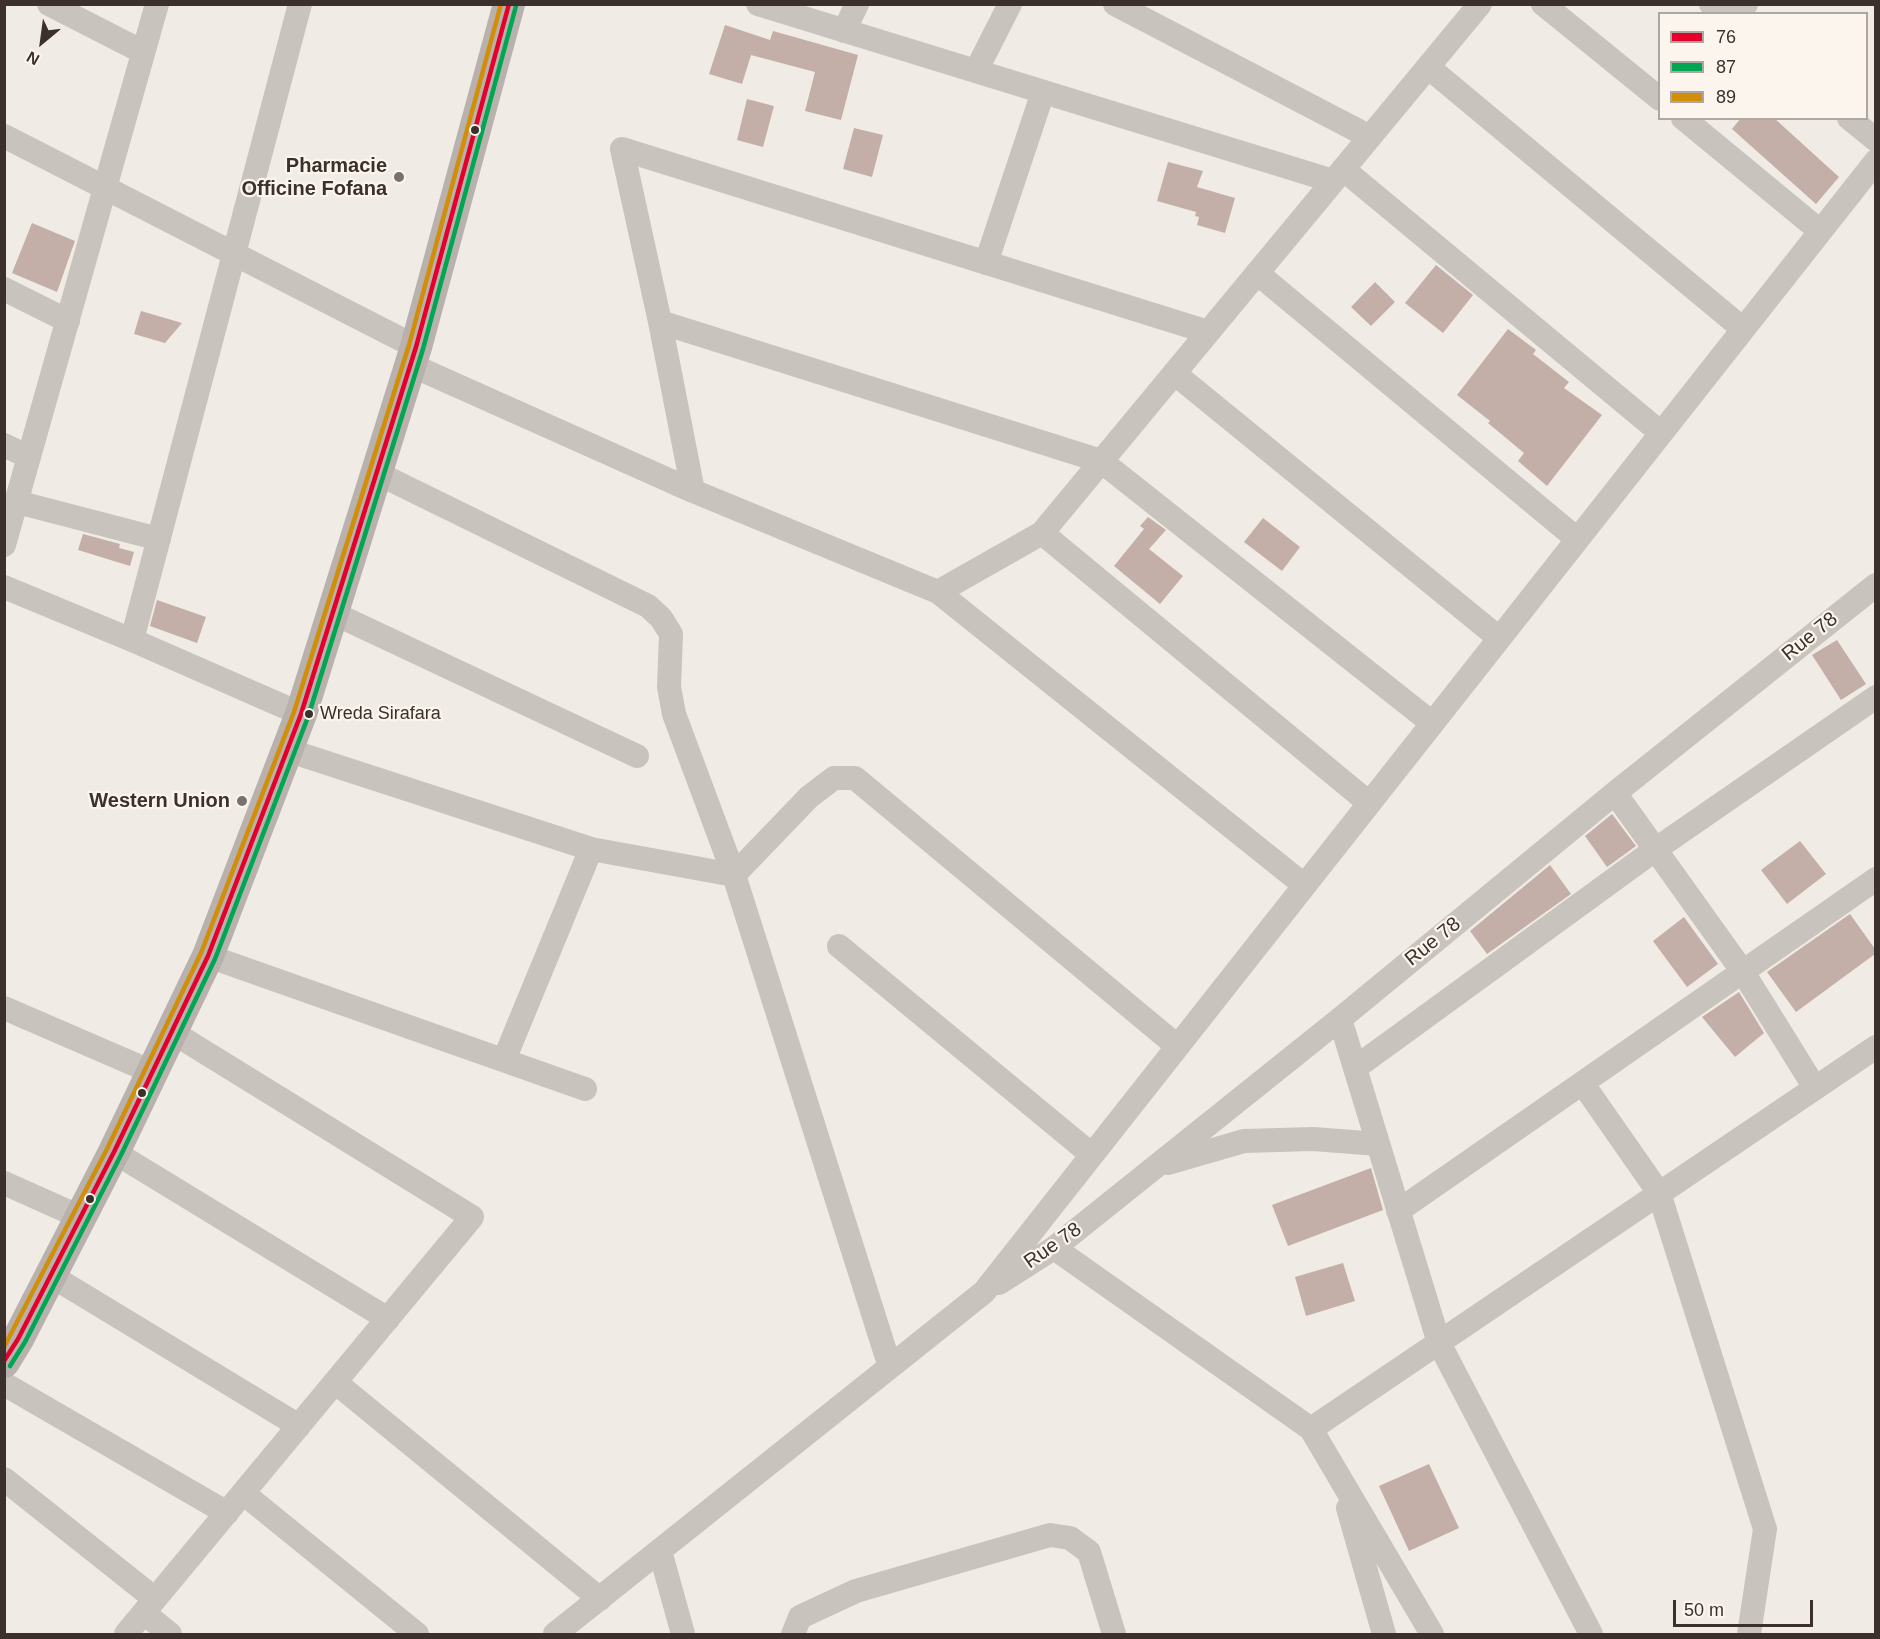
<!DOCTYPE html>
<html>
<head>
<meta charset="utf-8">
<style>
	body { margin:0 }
	#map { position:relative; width:1880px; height:1639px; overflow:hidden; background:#f0ebe5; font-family:Helvetica,sans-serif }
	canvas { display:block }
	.frame { position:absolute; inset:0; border:6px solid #3b302b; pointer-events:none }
	.legend { position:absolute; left:1658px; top:12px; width:210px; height:108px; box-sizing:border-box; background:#fbf5ee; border:2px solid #aea6a0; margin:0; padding:8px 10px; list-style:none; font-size:18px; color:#3b302b }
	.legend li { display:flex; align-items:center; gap:12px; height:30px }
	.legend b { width:30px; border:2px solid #aea6a0 }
	.north { position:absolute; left:12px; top:12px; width:60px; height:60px; -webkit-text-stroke:4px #fbf5ee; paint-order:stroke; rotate:209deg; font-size:16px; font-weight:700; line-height:24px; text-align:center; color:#3b302b }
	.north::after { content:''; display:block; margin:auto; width:21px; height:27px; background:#3b302b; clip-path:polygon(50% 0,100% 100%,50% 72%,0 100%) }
	.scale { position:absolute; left:1673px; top:1600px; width:140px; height:27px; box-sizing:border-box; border:3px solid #3b302b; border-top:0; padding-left:8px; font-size:18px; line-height:21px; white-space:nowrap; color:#3b302b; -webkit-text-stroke:4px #fbf5ee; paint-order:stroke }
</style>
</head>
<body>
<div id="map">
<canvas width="1880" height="1639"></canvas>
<div class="frame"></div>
<ul class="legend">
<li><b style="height:8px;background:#e4002b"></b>76</li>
<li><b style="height:8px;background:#00a651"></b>87</li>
<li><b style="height:8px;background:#d18e09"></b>89</li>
</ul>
<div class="north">N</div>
<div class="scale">50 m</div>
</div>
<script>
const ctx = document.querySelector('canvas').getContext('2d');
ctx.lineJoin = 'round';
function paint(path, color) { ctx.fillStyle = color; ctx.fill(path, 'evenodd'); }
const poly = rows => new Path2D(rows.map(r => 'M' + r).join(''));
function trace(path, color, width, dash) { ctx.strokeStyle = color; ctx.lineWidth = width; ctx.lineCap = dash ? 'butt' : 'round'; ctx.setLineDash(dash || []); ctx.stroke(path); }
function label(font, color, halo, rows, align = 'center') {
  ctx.font = font + ' Helvetica,sans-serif'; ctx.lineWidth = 4.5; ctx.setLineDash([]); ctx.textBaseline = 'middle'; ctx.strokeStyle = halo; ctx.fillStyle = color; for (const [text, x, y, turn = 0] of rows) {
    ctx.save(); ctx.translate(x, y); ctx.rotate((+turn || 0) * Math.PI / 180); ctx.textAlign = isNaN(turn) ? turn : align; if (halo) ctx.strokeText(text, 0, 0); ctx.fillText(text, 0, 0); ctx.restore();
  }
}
paint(poly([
	[725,25,770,40,773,31,858,55,841,120,805,111,815,72,751,55,742,84,709,74],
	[747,99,774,106,763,147,737,140],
	[1741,118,1774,118,1839,177,1816,204,1732,129],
	[854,128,883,135,872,177,843,169],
	[1168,162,1203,171,1197,187,1235,198,1225,233,1197,225,1199,217,1195,216,1196,212,1157,201],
	[32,223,75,241,57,292,12,273],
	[1436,265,1473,295,1443,333,1405,303],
	[1375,282,1395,302,1371,326,1351,307],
	[141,311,182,323,165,343,134,334],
	[1508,329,1536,350,1533,354,1569,382,1564,388,1602,415,1547,486,1518,461,1524,453,1488,423,1490,421,1457,395],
	[1148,517,1166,530,1149,549,1183,576,1160,604,1114,566,1144,529,1140,526],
	[1263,518,1300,547,1282,571,1244,542],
	[83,534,120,544,119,548,134,552,130,566,78,550],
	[157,600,206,617,197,643,150,626],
	[1837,640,1866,684,1841,700,1812,655],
	[1612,814,1636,846,1607,867,1585,836],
	[1800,841,1826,874,1787,904,1761,870],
	[1550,865,1571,894,1487,954,1470,931],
	[1850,914,1875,949,1875,954,1796,1012,1767,972],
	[1684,917,1718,964,1687,987,1653,941],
	[1739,992,1764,1033,1735,1057,1702,1017],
	[1371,1168,1383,1210,1288,1246,1272,1205],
	[1343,1263,1355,1301,1306,1316,1295,1277],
	[1429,1464,1459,1528,1409,1551,1379,1486]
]), '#c3afa7');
trace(poly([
	[49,4,143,52],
	[758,4,1333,181],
	[1115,4,1370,137],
	[1543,4,1660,99],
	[1711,4,1722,14],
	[1739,14,1746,4],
	[844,31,857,4],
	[1428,67,1743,329],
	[976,71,1010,4],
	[1683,118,1820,231],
	[1849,118,1876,140],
	[4,136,416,347],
	[1343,169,1661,433],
	[986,263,1043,92],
	[1257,273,1577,539],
	[4,289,68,321],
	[660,322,1101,461,1432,723],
	[411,365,693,491,938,592,1304,885],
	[1174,373,1499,638],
	[4,445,29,457],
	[377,473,648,606,661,618,671,634,669,687,674,714,734,875,890,1367],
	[693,491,660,322,622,149,1208,332],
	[17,502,159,539],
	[1042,533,1369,803],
	[4,545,157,4],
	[4,587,132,640,301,714],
	[938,592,1042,533,1480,4],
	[333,613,637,756],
	[132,640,300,4],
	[287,750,591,849,734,875,809,797,834,778,855,778,1177,1046],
	[1615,793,1743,972,1815,1088],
	[839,946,1092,1155],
	[208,956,585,1089],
	[4,1008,152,1072],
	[1340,1019,1439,1343,1591,1634],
	[504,1060,591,849],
	[1355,1068,1656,849,1876,697],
	[1583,1084,1659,1193,1765,1529,1749,1634],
	[114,1152,388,1319],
	[1168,1163,1244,1141,1313,1139,1378,1144],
	[4,1183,80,1217],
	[1398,1211,1876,879],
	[1054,1248,1311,1429,1432,1634],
	[50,1275,299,1426],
	[999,1283,1054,1248,1340,1019,1615,793,1876,585],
	[335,1382,600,1599],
	[4,1384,227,1513],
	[1311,1429,1876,1047],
	[4,1479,155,1599],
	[243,1493,417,1634],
	[1348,1508,1384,1634],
	[660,1551,683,1634],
	[144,1613,170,1634],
	[126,1634,472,1217,172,1032],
	[555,1634,984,1292,1876,161],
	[793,1634,800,1617,856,1591,1050,1535,1070,1538,1089,1552,1114,1634]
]), '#c9c3be', 24);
trace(poly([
	[4,1362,18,1339,114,1152,208,956,301,714,416,347,509,4]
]), '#b8b1ad', 32);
trace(poly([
	[4,1361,18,1339,114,1152,208,956,301,714,416,347,509,4]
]), '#e4002b', 4.5);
trace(poly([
	[10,1366,25,1342,121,1155,215,959,308,717,423,349,516,6]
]), '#00a651', 4.5);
trace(poly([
	[4,1347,107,1149,201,953,294,712,409,345,501,4]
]), '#d18e09', 4.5);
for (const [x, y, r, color] of [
	[475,130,5,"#3b302b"],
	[399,177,6,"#7a716c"],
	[309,714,5,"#3b302b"],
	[242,801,6,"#7a716c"],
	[142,1093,5,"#3b302b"],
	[90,1199,5,"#3b302b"]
]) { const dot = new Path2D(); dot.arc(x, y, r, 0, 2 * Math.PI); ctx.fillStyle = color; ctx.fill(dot); trace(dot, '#fbf5ee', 2); }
label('18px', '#3b302b', '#fbf5ee', [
	["Wreda Sirafara",320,714]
], 'left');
label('bold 20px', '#3b302b', '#fbf5ee', [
	["Pharmacie",387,166],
	["Officine Fofana",387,189],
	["Western Union",230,801]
], 'right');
label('20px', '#3b302b', '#fbf5ee', [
	["Rue 78",1810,637,-39],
	["Rue 78",1433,942,-39],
	["Rue 78",1053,1246,-35]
]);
</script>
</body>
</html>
